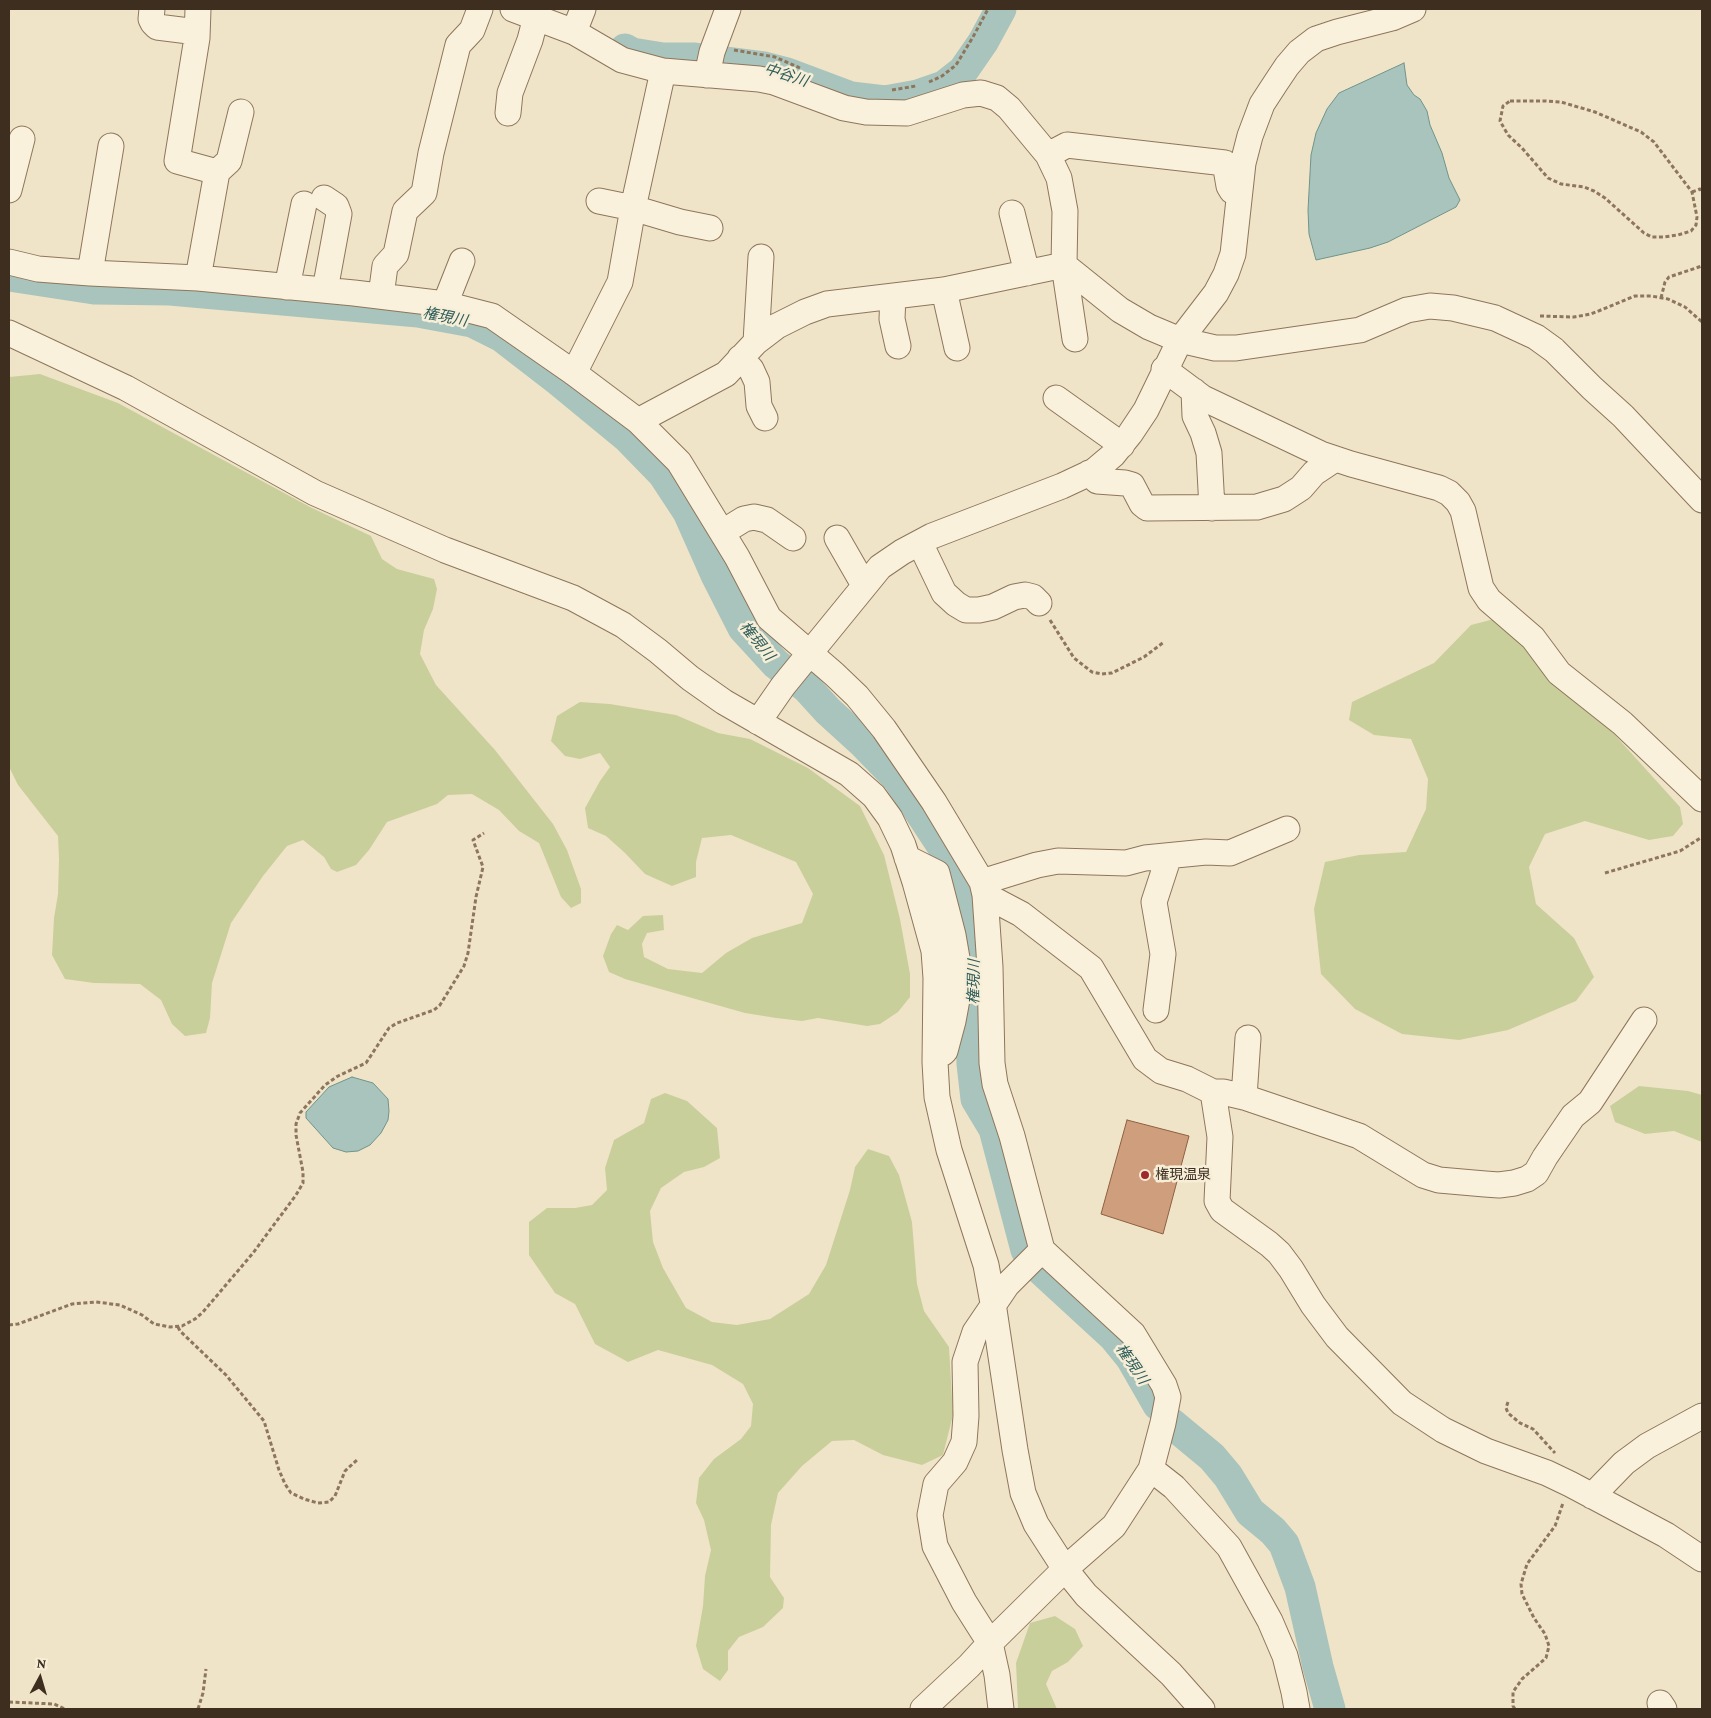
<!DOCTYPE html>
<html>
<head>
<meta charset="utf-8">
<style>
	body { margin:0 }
	#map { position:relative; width:1711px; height:1718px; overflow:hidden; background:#f0e4c8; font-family:"Crimson Pro",serif }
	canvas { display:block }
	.frame { position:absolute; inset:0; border:10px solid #3d2e20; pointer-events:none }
	.north { position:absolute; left:15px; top:1653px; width:50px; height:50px; -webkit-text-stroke:4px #f7eed8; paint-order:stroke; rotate:6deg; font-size:14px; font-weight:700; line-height:20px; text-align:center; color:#3d2e20 }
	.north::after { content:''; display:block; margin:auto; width:18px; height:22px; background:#3d2e20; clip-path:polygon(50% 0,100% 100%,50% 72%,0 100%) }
</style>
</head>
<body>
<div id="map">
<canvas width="1711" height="1718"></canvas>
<div class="frame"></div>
<div class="north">N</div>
</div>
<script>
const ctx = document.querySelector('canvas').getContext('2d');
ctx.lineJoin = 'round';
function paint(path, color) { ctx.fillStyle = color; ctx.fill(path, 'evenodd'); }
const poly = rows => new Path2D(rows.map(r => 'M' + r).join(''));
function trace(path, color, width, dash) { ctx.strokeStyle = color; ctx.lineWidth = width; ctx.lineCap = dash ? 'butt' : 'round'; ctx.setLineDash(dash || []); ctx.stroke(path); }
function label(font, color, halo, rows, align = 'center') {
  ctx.font = font + ' "Crimson Pro","Noto Sans JP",serif'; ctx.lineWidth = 5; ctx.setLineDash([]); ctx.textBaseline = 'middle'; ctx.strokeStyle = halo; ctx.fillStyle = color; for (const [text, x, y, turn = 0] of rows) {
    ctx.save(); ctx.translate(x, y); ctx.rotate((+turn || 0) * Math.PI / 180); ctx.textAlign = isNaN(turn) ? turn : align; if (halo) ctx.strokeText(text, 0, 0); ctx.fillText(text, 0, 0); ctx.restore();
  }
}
paint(poly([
	[40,374,118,403,310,507,371,536,382,559,397,569,434,579,437,589,433,609,424,630,420,654,436,685,495,750,553,824,567,850,581,889,581,903,571,908,561,897,539,843,519,831,499,810,472,794,448,795,437,804,387,822,369,850,356,865,337,872,331,869,324,857,303,840,287,846,263,876,231,923,212,983,210,1018,206,1033,185,1036,172,1024,161,1000,140,984,94,983,65,979,52,955,54,918,58,894,59,859,58,836,18,785,9,767,9,377],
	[1498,618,1554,672,1614,734,1680,807,1683,824,1673,836,1649,840,1585,821,1545,834,1529,867,1536,904,1574,938,1594,977,1576,1001,1508,1030,1459,1040,1402,1034,1355,1009,1321,974,1314,909,1325,862,1359,855,1406,852,1426,809,1428,779,1411,739,1374,735,1349,720,1352,702,1434,663,1471,625],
	[580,702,610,704,676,715,718,733,750,739,808,768,860,806,884,855,900,919,910,974,910,997,898,1012,880,1024,867,1026,818,1018,802,1021,776,1018,745,1013,625,979,609,972,603,956,611,934,617,925,628,930,643,916,663,915,664,930,647,933,642,944,644,957,668,969,702,973,726,953,752,938,802,923,813,894,796,862,731,835,702,838,696,862,696,877,672,886,645,874,625,853,606,836,588,828,585,808,600,781,610,767,600,753,580,759,565,756,551,741,557,716],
	[1639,1086,1688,1091,1702,1095,1702,1142,1674,1131,1645,1134,1615,1122,1610,1106],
	[665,1093,687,1101,717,1128,720,1158,704,1167,684,1172,661,1188,650,1211,653,1242,663,1268,686,1308,712,1322,737,1325,770,1319,809,1294,826,1265,850,1190,855,1167,868,1149,889,1156,899,1175,912,1222,917,1284,924,1311,949,1347,953,1415,943,1455,922,1465,883,1455,854,1440,832,1441,802,1466,778,1493,771,1525,770,1577,784,1598,783,1608,763,1627,739,1637,728,1651,728,1670,720,1681,703,1669,696,1646,703,1606,705,1576,711,1550,704,1520,696,1503,699,1478,714,1459,741,1439,751,1426,753,1404,743,1384,712,1365,658,1350,628,1362,595,1344,575,1304,555,1293,529,1255,529,1222,547,1208,575,1208,592,1205,607,1190,605,1168,614,1140,644,1123,651,1099],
	[1055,1616,1075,1629,1083,1646,1068,1662,1052,1671,1046,1684,1057,1709,1018,1709,1016,1663,1030,1623]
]), '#c9cf9b');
const water = poly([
	[1404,63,1407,85,1414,95,1420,99,1427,111,1430,125,1442,153,1449,178,1460,200,1456,207,1388,242,1370,248,1316,260,1309,234,1308,210,1311,155,1316,133,1327,109,1339,93,1404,63],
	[352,1077,373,1083,388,1099,389,1111,388,1120,381,1133,370,1145,358,1151,346,1152,333,1148,306,1118,306,1112,329,1087,352,1077]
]);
paint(water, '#a9c4bc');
trace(water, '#6f938a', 1);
trace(poly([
	[625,49,632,53,663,58,693,58,764,67,787,73,851,97,885,101,918,95,944,86,963,71,983,42,1001,9],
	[9,276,94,289,170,290,418,312,472,322,502,337,559,381,627,437,663,474,688,512,716,575,743,628,776,664,807,688,828,711,862,742,898,779,948,855,957,875,974,953,977,983,971,1027,972,1064,976,1099,994,1129,1026,1250,1038,1267,1113,1336,1131,1358,1158,1405],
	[1171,1423,1212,1457,1228,1476,1250,1512,1273,1531,1284,1544,1300,1587,1318,1667,1330,1709]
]), '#a9c4bc', 31);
const building = poly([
	[1127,1120,1189,1136,1163,1234,1101,1214,1127,1120]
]);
paint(building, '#cf9f7d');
trace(building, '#8d5f41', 1);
const minor = poly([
	[152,9,151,19,153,23,157,27,197,32],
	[513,9,574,32,622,60,663,71,759,79,774,82,844,108,866,112,907,113,963,95,981,93,997,98,1009,108,1048,155,1059,178,1065,211,1064,265,1075,339],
	[574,32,583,9],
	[707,75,712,52,728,9],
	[508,113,510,93,530,40,536,17],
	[1048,155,1067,145,1225,163,1229,186,1232,191,1236,193],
	[217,172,229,161,241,112],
	[9,190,22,139],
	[324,198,336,206,339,214,325,290],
	[599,201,633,208,680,222,710,228],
	[1012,213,1027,273],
	[9,262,38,269,90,273,198,278,354,293,445,304,492,316,574,373,638,421,679,462,737,557,769,618,834,674,857,696,884,729,934,802,982,882,985,895,990,967,992,1063,995,1084,1012,1136,1042,1250,1133,1334,1164,1385,1168,1397,1163,1423,1151,1469,1114,1526,1065,1569,990,1643,969,1666,923,1709],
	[1064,265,1120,310,1149,327,1180,340,1215,348,1236,348,1360,330,1407,310,1430,306,1453,308,1495,318,1536,337,1554,350,1592,388,1623,416,1702,500],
	[90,273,111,146],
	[198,278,217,172,177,161,197,38,198,9],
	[287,287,304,204],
	[944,290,957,348],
	[381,296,385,266,396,254,405,211,424,193,431,153,458,45,472,30,480,9],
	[893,296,892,319,898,346],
	[445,304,462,261],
	[9,333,126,388,315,493,445,550,573,598,623,625,658,651,690,678,724,702,849,774,874,796,890,818,903,845,915,882,934,951,936,978,935,1062,937,1097,949,1150,986,1265,993,1303,1015,1450,1023,1493,1036,1524,1065,1569,1086,1595,1171,1674,1202,1709],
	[756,342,761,257],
	[740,358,751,369,757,382,759,406,765,418],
	[1164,369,1203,398,1321,454,1351,464,1439,488,1449,493,1458,502,1463,511,1481,588,1489,600,1533,638,1559,673,1622,723,1702,799],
	[574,373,620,282,633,208,663,71],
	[1194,391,1195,416,1203,433,1209,453,1212,508],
	[1056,398,1122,445],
	[638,421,726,374,756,342,777,326,805,312,827,304,944,290,1064,265],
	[1089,473,1097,481,1125,483,1132,485,1142,504,1147,508,1257,507,1284,499,1301,488,1314,473,1335,459],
	[723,532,744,519,754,517,767,520,793,538],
	[837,538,864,585],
	[920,543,944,593,956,604,966,610,979,610,993,607,1014,597,1025,595,1033,597,1039,603],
	[758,722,783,686,880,567,902,552,932,536,1062,486,1094,471,1113,455,1130,434,1146,410,1180,340,1216,293,1226,274,1233,254,1243,163,1250,136,1262,104,1275,84,1287,66,1299,52,1316,39,1337,32,1392,18,1413,9],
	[907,858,937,873,953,935,958,964,958,994,953,1021,945,1051,943,1053],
	[982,882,1037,865,1058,861,1126,863,1145,858,1206,852,1230,853,1287,829],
	[985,895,1021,914,1091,968,1145,1059,1161,1071,1187,1079,1213,1092,1220,1137,1217,1201,1222,1210,1269,1244,1279,1253,1291,1269,1313,1305,1337,1337,1402,1403,1443,1430,1486,1451,1547,1473,1570,1484,1666,1535,1702,1559],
	[1156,1010,1163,954,1154,902,1169,856],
	[1213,1092,1223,1092,1244,1097,1359,1136,1423,1175,1439,1180,1485,1184,1499,1185,1514,1183,1527,1179,1536,1173,1545,1157,1573,1116,1590,1102,1644,1020],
	[1244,1097,1248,1038],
	[1151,1469,1174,1487,1229,1547,1270,1621,1285,1656,1294,1692,1297,1709],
	[1592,1496,1624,1463,1647,1446,1702,1416],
	[1660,1703,1664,1709],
	[1001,1709,997,1675,990,1643,964,1602,935,1546,930,1515,936,1484,955,1462,964,1442,966,1416,965,1362,975,1332,1007,1285,1042,1250]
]);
trace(minor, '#8d765c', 27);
trace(poly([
	[734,50,775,57,800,68],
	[929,82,942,76,956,65,973,37,988,9],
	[892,90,916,86],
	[1510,101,1546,101,1561,102,1595,112,1641,132,1654,142,1692,192,1697,217,1696,225,1691,231,1678,235,1663,237,1652,237,1644,233,1605,198,1594,191,1584,187,1561,184,1548,178,1522,148,1508,135,1500,121,1503,106,1510,101],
	[1692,192,1700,189,1702,193],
	[1661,298,1665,282,1669,277,1702,266],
	[1540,316,1574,317,1591,314,1635,296,1651,296,1668,299,1685,307,1702,322],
	[1050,620,1074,658,1092,672,1102,674,1112,673,1144,657,1164,642],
	[1605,873,1680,851,1702,837],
	[9,1325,18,1324,72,1304,96,1302,120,1305,142,1315,154,1324,170,1327,182,1326,195,1319,203,1312,253,1253,296,1195,303,1183,303,1172,296,1135,296,1124,300,1113,325,1085,338,1076,366,1063,389,1028,397,1023,434,1010,440,1005,464,966,468,953,476,897,483,867,473,840,484,833],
	[178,1327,180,1331,226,1375,264,1421,279,1470,285,1484,291,1493,304,1499,318,1503,329,1502,335,1496,345,1471,358,1459],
	[1508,1402,1506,1408,1508,1413,1520,1423,1533,1429,1555,1453],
	[9,1702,54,1704,65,1709],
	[198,1709,203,1693,206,1669],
	[1515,1709,1513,1706,1513,1692,1522,1679,1546,1658,1549,1646,1545,1634,1534,1618,1522,1594,1521,1584,1527,1564,1555,1526,1563,1503]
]), '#8d765c', 3, [4, 2.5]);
trace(minor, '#faf1dc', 25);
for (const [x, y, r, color] of [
	[1145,1175,5,"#9e2a2b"]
]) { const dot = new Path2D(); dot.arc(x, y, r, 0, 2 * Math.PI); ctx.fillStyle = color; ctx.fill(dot); trace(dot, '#f7eed8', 2); }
label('14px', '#3d2e20', '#f7eed8', [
	["権現温泉",1155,1175]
], 'left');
label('italic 15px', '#2f5d5a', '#f7eed8', [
	["中谷川",786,75,18],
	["権現川",445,317,11],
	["権現川",757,641,51],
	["権現川",974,982,-89],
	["権現川",1132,1364,56]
]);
</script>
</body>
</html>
